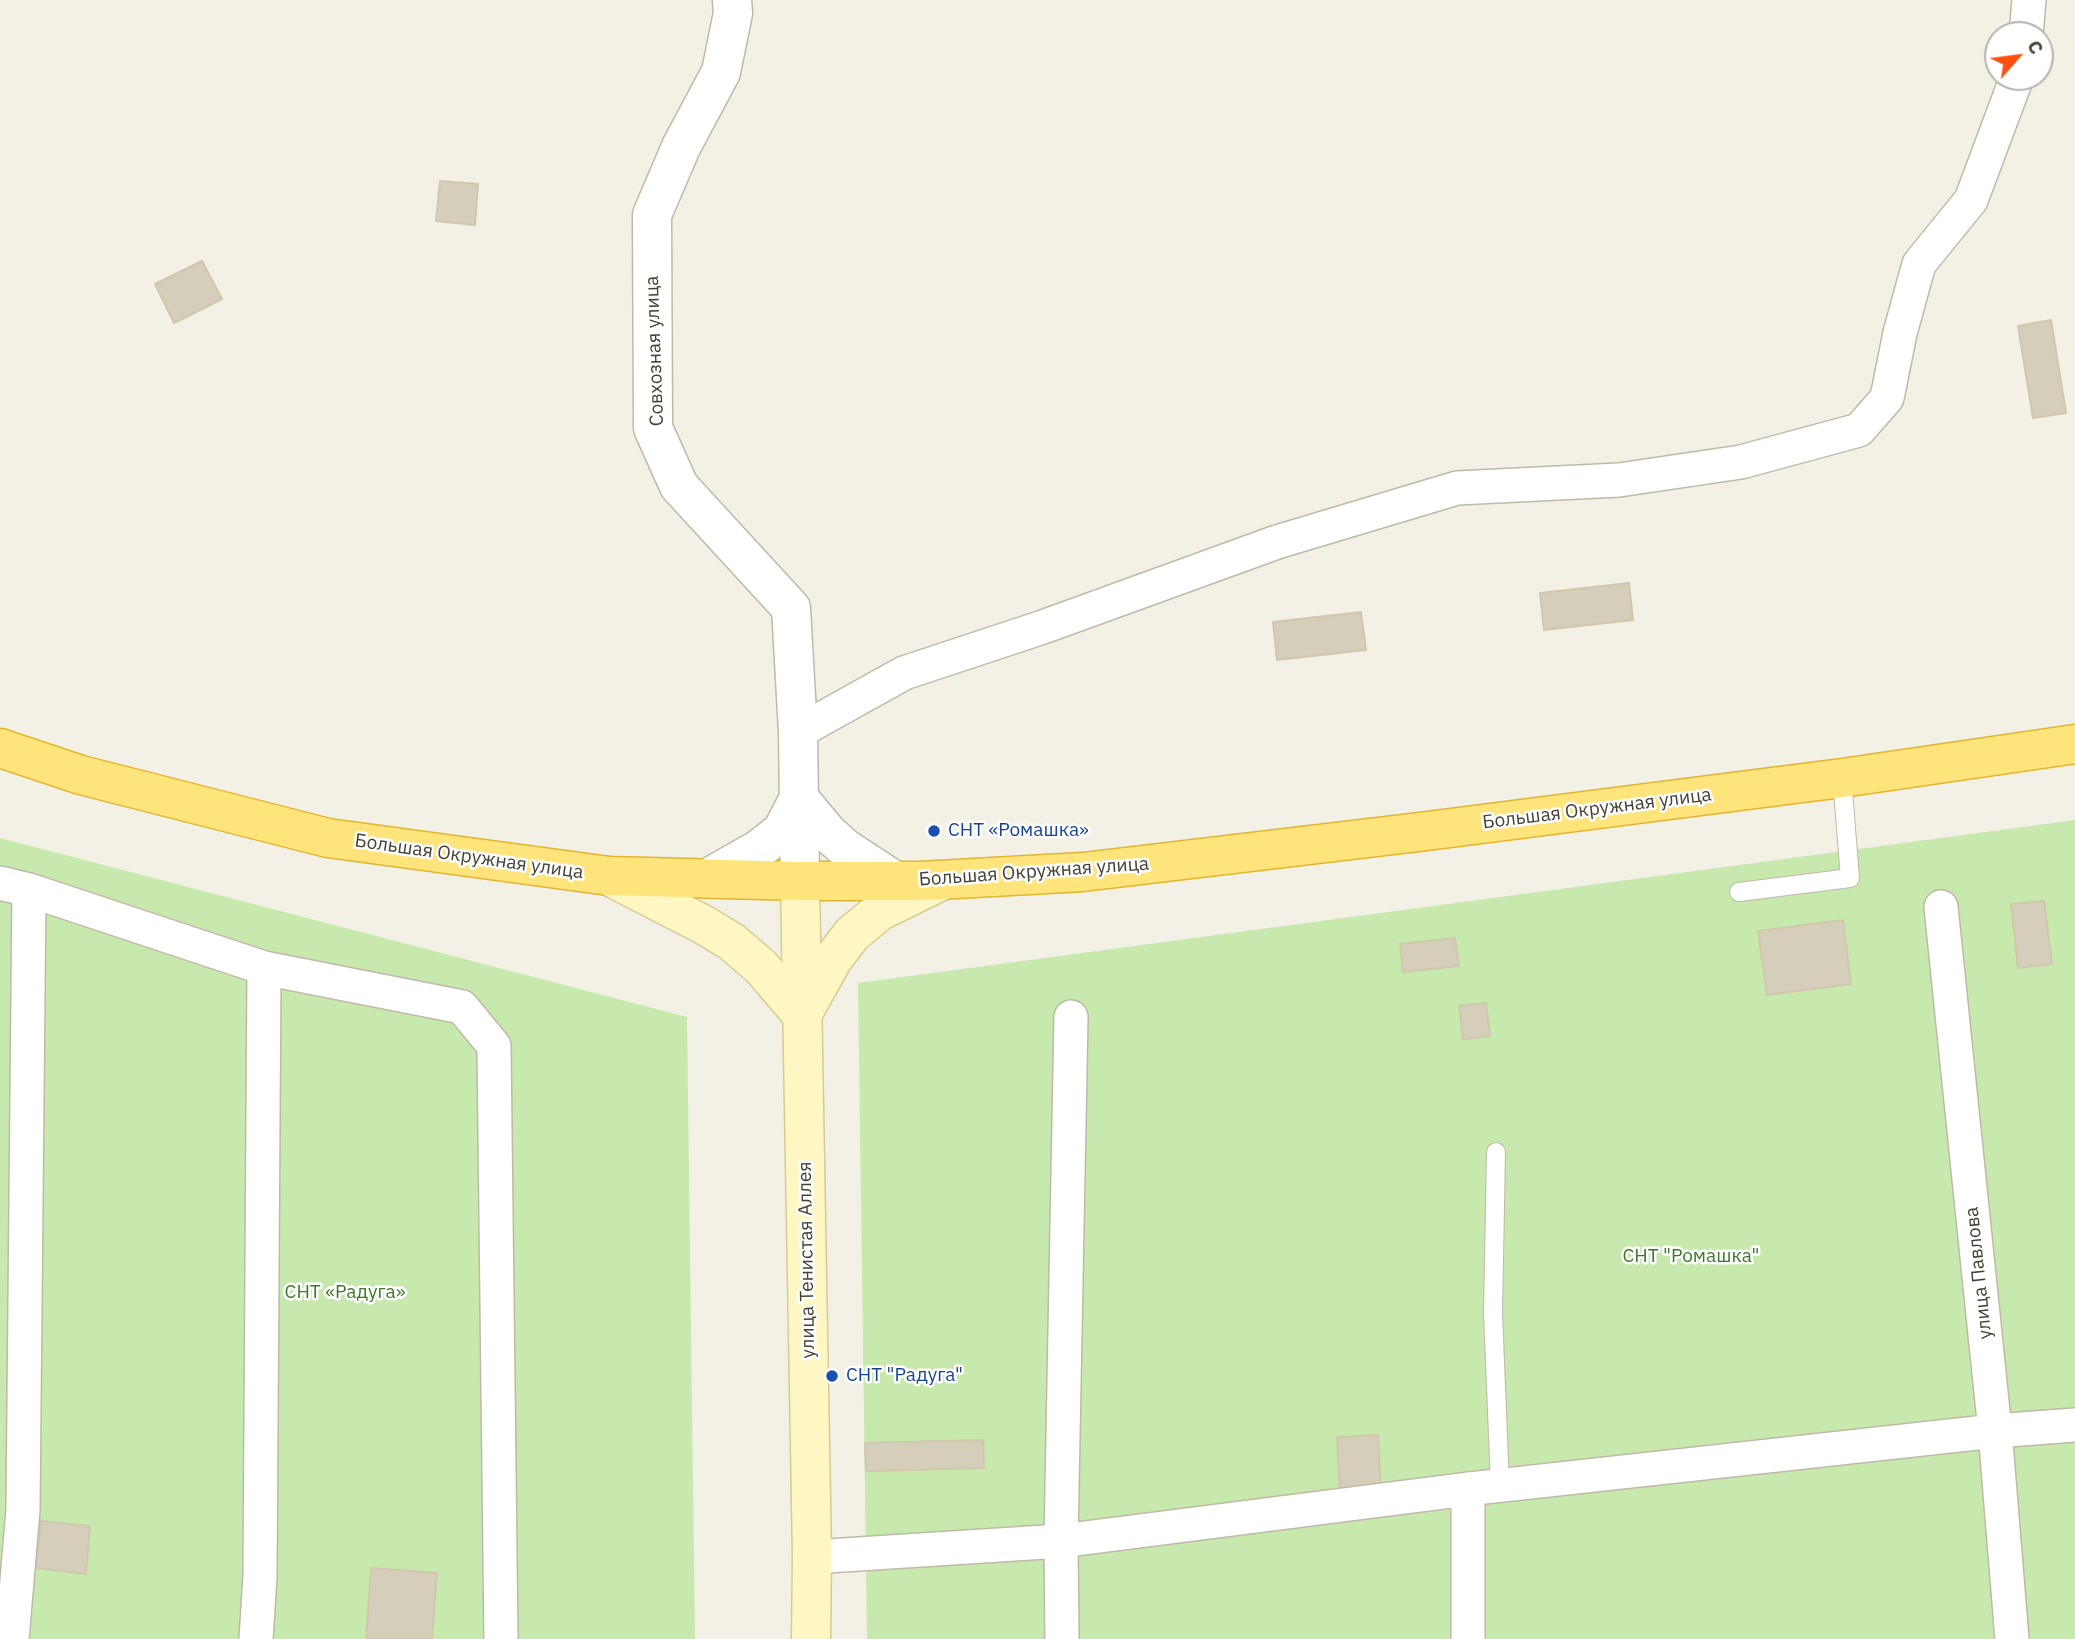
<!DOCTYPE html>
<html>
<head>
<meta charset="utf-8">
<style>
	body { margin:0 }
	#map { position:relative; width:2075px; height:1639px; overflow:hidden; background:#f3f1e5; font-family:"IBM Plex Sans",sans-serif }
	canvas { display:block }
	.north { position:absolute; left:1984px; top:21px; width:70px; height:70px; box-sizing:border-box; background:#fff; border:2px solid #b5b3ae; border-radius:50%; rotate:62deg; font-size:19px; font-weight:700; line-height:28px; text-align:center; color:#464135 }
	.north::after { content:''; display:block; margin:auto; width:24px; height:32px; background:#ff5010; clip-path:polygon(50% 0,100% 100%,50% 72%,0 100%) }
</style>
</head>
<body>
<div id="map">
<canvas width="2075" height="1639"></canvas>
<div class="north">С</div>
</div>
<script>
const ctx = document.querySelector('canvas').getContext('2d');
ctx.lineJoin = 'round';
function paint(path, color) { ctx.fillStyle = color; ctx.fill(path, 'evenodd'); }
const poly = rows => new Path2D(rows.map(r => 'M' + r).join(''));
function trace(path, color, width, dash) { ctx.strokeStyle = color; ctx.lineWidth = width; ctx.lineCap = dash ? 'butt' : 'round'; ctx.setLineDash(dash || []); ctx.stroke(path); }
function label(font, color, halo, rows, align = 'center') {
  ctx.font = font + ' "IBM Plex Sans",sans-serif'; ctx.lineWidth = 5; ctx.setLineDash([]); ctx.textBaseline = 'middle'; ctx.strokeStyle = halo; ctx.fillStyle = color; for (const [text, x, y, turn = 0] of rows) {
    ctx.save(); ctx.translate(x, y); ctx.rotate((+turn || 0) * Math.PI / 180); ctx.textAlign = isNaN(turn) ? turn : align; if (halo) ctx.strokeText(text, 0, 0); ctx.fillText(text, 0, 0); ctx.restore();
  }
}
paint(poly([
	[2075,820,2075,1639,867,1639,858,983],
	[0,838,687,1017,695,1639,0,1639]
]), '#c7e9ad');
const building = poly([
	[440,181,478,184,475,225,436,221,440,181],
	[202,261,222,299,174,323,155,284,202,261],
	[2051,320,2066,413,2033,418,2018,326,2051,320],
	[1629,583,1633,620,1544,630,1540,593,1629,583],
	[1361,612,1366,650,1277,660,1273,622,1361,612],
	[2044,901,2052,964,2018,968,2011,904,2044,901],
	[1843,920,1851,984,1767,995,1758,931,1843,920],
	[1455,938,1459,966,1403,972,1400,944,1455,938],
	[1486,1003,1490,1036,1463,1039,1459,1006,1486,1003],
	[1378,1435,1381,1492,1340,1495,1337,1437,1378,1435],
	[983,1440,984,1468,866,1471,865,1443,983,1440],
	[41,1521,90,1526,86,1574,36,1568,41,1521],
	[371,1568,437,1573,432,1639,366,1639,371,1568]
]);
paint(building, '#d5ceba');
trace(building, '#d0c7ad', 2);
const service = poly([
	[1739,892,1850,878,1842,778],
	[1496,1152,1493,1313,1500,1485]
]);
const minor = poly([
	[2026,35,2029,0],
	[798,732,904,673,1043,627,1277,542,1457,488,1619,480,1741,462,1859,430,1887,398,1900,333,1919,264,1971,200,2017,77],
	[0,883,29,890,264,968,462,1007,494,1046,501,1639],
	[1941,907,1995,1431,2012,1639],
	[1468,1489,1468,1639],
	[812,1557,1061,1541,1468,1489,1995,1431,2075,1425],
	[12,1639,23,1510,29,890],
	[256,1639,260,1576,264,968],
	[1062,1639,1061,1541,1071,1017]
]);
const tertiary = poly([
	[732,0,733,13,721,72,681,147,652,215,653,428,679,486,791,608,798,732,800,881],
	[799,798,828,833,846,849,895,881],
	[708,878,759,849,782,831,799,798]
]);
const secondary = poly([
	[609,876,704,925,732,942,761,967,802,1015],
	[800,881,812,1557,811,1639],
	[803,1013,833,959,852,934,880,911,941,881]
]);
const trunk = poly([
	[0,748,81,775,328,838,609,876,800,881,920,881,1083,872,1419,832,1842,778,2075,744]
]);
trace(service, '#bfb9a8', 20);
trace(minor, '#bfb9a8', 36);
trace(tertiary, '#bfb9a8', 41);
trace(secondary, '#d5cb94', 41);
trace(trunk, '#e2b531', 41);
trace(service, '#fff', 18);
trace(minor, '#fff', 33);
trace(tertiary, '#fff', 38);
trace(secondary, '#fff7c3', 38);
trace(trunk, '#ffe47b', 38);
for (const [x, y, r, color] of [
	[934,831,7,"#1a4fb4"],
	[832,1376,7,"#1a4fb4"]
]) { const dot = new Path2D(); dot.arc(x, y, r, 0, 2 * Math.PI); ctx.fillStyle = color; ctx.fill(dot); trace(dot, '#fff', 2.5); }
label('19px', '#464135', '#fff', [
	["Совхозная улица",655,351,-92],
	["Большая Окружная улица",1597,809,-7],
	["Большая Окружная улица",469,857,8],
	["Большая Окружная улица",1034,872,-4],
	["улица Тенистая Аллея",807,1260,-91],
	["улица Павлова",1979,1273,-96]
]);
label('19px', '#164399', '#fff', [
	["СНТ «Ромашка»",948,831],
	["СНТ \"Радуга\"",846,1376]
], 'left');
label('19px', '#3c7926', '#fff', [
	["СНТ \"Ромашка\"",1691,1257],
	["СНТ «Радуга»",345,1293]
]);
</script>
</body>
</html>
